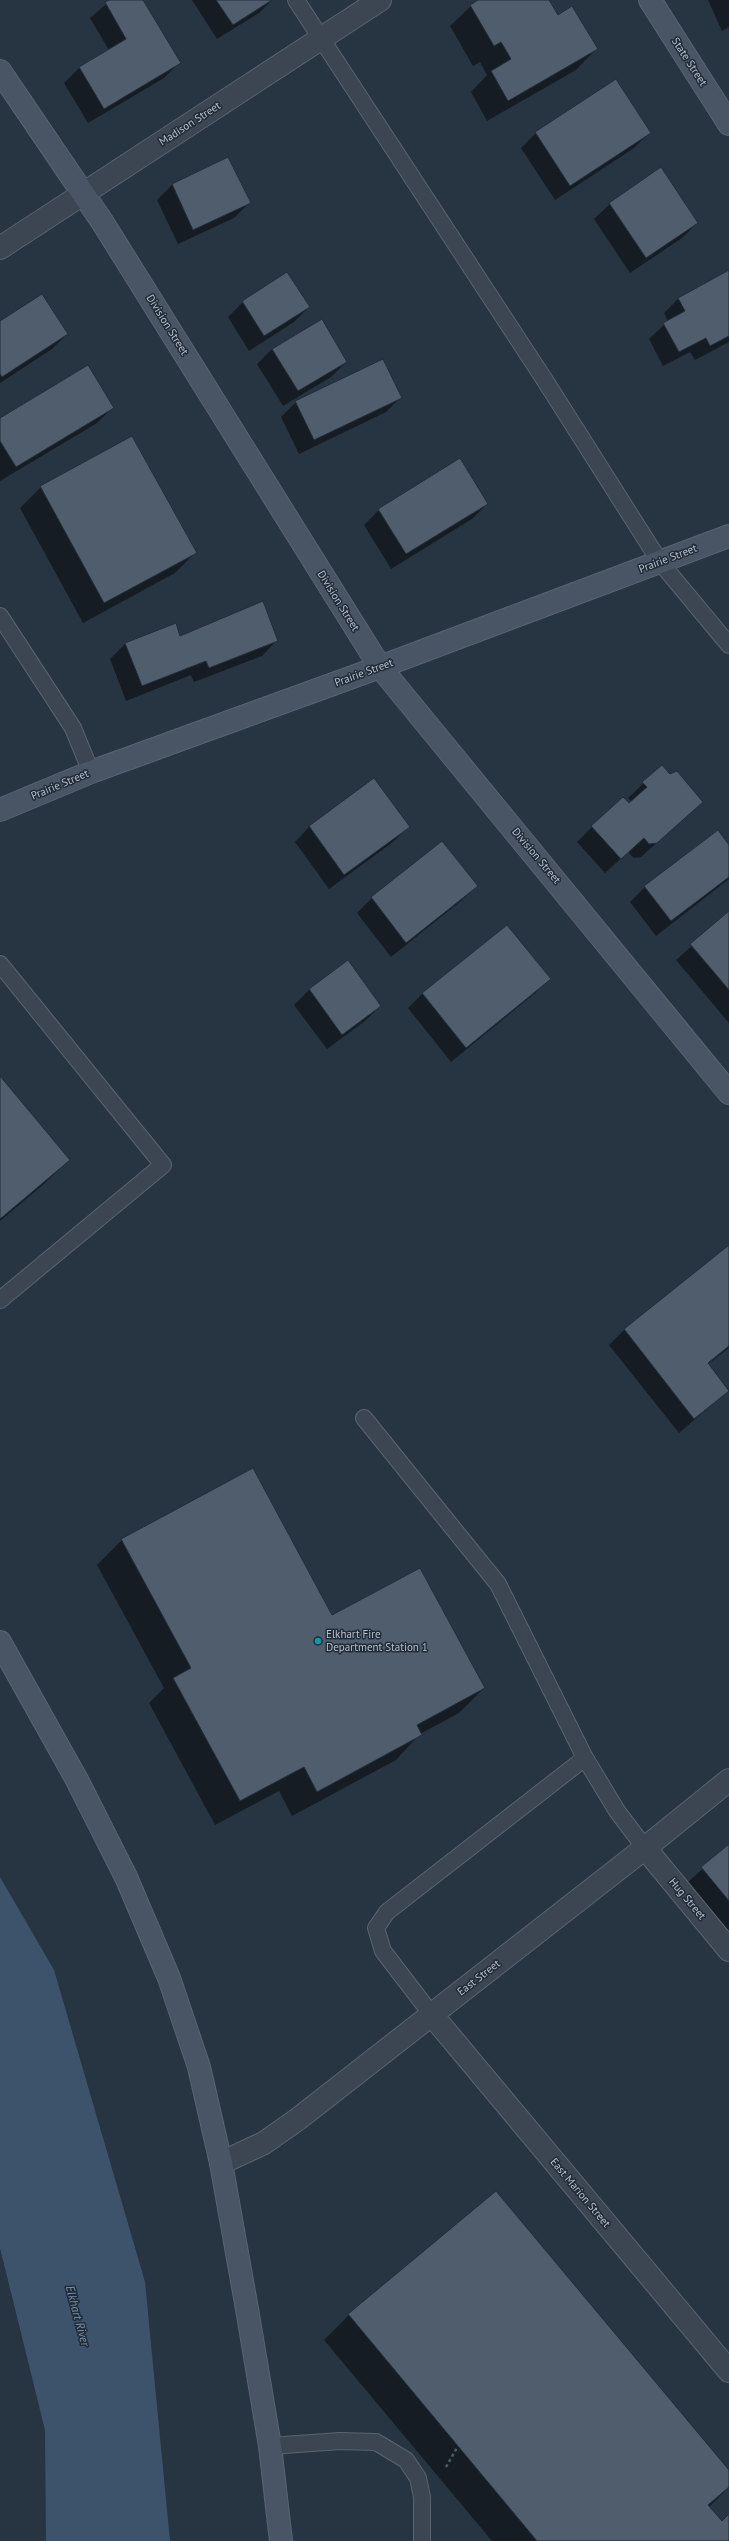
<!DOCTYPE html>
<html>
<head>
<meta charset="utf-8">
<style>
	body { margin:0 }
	canvas { display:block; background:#273442 }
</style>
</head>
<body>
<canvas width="729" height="2541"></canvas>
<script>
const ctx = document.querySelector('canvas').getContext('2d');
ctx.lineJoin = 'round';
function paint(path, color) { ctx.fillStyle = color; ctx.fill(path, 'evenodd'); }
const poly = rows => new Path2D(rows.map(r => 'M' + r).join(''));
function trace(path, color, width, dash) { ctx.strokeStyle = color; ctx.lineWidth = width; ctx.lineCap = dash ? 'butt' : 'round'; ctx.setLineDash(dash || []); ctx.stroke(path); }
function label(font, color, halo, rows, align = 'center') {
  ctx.font = font + ' "PT Sans",sans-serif'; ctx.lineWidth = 3; ctx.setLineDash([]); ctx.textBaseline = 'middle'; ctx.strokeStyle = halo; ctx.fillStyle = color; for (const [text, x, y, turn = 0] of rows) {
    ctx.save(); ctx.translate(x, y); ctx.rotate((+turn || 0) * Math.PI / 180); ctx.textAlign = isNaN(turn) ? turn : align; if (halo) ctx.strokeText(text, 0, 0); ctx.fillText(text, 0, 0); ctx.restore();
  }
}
paint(poly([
	[0,1877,54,1970,145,2282,170,2541,46,2541,45,2430,0,2248]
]), '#3d536b');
paint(poly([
	[111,0,142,0,179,63,164,78,88,123,64,83,79,68,109,50,90,18],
	[192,0,272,0,259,13,217,39],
	[480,0,548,0,557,16,596,49,576,70,487,121,471,92,487,75,480,62,473,66,450,26,471,6],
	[708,0,729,0,729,27,722,31],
	[536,133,649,133,634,148,555,200,521,148],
	[228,158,249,203,234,218,178,244,157,200,172,185],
	[610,204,697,223,682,238,630,273,594,219],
	[729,271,729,342,695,360,690,352,663,366,649,339,668,321,664,313,679,298],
	[243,302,309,307,294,322,249,351,228,317],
	[0,322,67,334,52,349,0,383],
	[272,349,346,362,331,377,283,406,257,364],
	[401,397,386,412,299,454,281,417,296,402],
	[112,408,97,423,0,481,0,419],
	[460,460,487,504,472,519,391,569,364,525,379,510],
	[41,487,195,553,175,573,83,623,20,508],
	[262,602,277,640,262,656,194,682,191,675,126,701,110,659,125,644,175,625,179,637],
	[662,766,702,802,641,857,634,858,628,852,605,873,577,842,592,827,629,804,632,802,628,798],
	[310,826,408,827,393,842,329,889,295,842],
	[729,847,729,879,656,936,630,902,645,887],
	[476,886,461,901,391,957,357,913,372,898],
	[729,913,729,1023,676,960],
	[347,962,380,1006,365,1021,327,1049,294,1005,309,990],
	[549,979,534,994,451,1062,408,1008,423,993],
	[0,1078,69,1160,44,1184,0,1221],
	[729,1246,729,1348,708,1364,729,1390,679,1433,609,1345,624,1330],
	[122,1540,332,1616,484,1688,459,1713,420,1734,396,1760,292,1816,279,1791,215,1825,149,1703,164,1688,97,1565],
	[729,1845,729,1955,677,1892],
	[496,2192,729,2472,729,2487,709,2507,721,2522,729,2516,729,2541,492,2541,324,2340,349,2315]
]), '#0007');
const building = poly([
	[109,0,143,0,181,63,104,109,79,67,126,39,105,2,109,0],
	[216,0,272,0,233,25,216,0],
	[478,0,549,0,558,15,572,6,598,49,508,101,491,71,511,59,501,42,494,46,470,5,478,0],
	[616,79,651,133,570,186,535,132,616,79],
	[228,157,251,203,193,230,172,184,228,157],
	[661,167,698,223,646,258,609,203,661,167],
	[729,270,729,336,710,346,706,338,679,352,663,323,685,311,678,298,729,270],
	[287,272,310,307,264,336,242,301,287,272],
	[42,294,68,334,2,377,0,374,0,321,42,294],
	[322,319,347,362,298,391,272,349,322,319],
	[383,359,402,398,314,440,295,401,383,359],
	[88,365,114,408,16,467,0,441,0,418,88,365],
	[132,436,197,553,104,603,40,486,132,436],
	[460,458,488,504,406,554,378,509,460,458],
	[263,601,278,641,209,668,206,661,142,686,125,643,176,623,180,636,263,601],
	[662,765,670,774,677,771,703,802,657,843,649,844,644,838,621,859,591,826,623,797,629,803,647,787,642,782,662,765],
	[374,778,410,827,344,875,309,826,374,778],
	[718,830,729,845,729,877,671,921,644,886,718,830],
	[442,841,478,886,406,943,371,897,442,841],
	[729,911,729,990,690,944,729,911],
	[507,925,551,979,466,1048,422,993,507,925],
	[348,960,381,1006,342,1035,309,989,348,960],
	[0,1076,70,1160,0,1219,0,1076],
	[729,1245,729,1346,708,1363,729,1391,694,1419,624,1329,729,1245],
	[253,1468,332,1615,420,1568,485,1688,417,1725,422,1735,317,1792,304,1767,240,1801,173,1678,191,1668,121,1539,253,1468],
	[729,1844,729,1901,701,1867,729,1844],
	[496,2191,729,2470,729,2487,708,2505,722,2521,729,2514,729,2541,537,2541,348,2314,496,2191]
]);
paint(building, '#505d6d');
trace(building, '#222d39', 1);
const lane = poly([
	[296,0,546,382,660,562,729,645],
	[0,616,73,728,91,772],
	[0,964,163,1165,0,1300],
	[364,1418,498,1584,585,1758,617,1811,645,1848],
	[432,2015,383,1951,376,1928,387,1912,585,1758],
	[270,2446,340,2441,376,2442,406,2460,418,2478,422,2497,422,2541]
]);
const street = poly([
	[0,248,380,0],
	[645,1848,729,1950],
	[432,2015,729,2371],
	[221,2163,264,2143,298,2119,645,1848,729,1780]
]);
const secondary = poly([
	[650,0,729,124],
	[0,71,103,223,380,667,729,1093],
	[0,810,91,772,380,667,729,536],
	[0,1642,77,1780,126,1877,169,1978,199,2067,221,2163,247,2309,270,2446,281,2541]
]);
trace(lane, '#59646f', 18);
trace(street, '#59646f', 24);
trace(secondary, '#59646f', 24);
trace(poly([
	[446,2467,458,2446]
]), '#475f60', 2.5, [3, 3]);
trace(lane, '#3b4652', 16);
trace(street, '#3b4652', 22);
trace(secondary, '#495565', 22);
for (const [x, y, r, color] of [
	[318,1641,4,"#0f9aa8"]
]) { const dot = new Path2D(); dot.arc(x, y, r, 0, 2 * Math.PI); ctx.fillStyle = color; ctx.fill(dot); trace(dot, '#202b38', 1.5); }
label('11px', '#b8c1cc', '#202b38', [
	["State Street",689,62,57],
	["Madison Street",190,124,-33],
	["Division Street",167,325,58],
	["Prairie Street",668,559,-21],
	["Division Street",338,601,58],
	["Prairie Street",364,673,-20],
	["Prairie Street",60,785,-23],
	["Division Street",536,856,50],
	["Hug Street",687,1899,50],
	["East Street",479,1978,-38],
	["East Marion Street",580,2193,50]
]);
label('11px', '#b8c1cc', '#202b38', [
	["Elkhart Fire",326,1635],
	["Department Station 1",326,1648]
], 'left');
label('italic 12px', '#7993af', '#202b38', [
	["Elkhart River",77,2316,75]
]);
</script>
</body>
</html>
